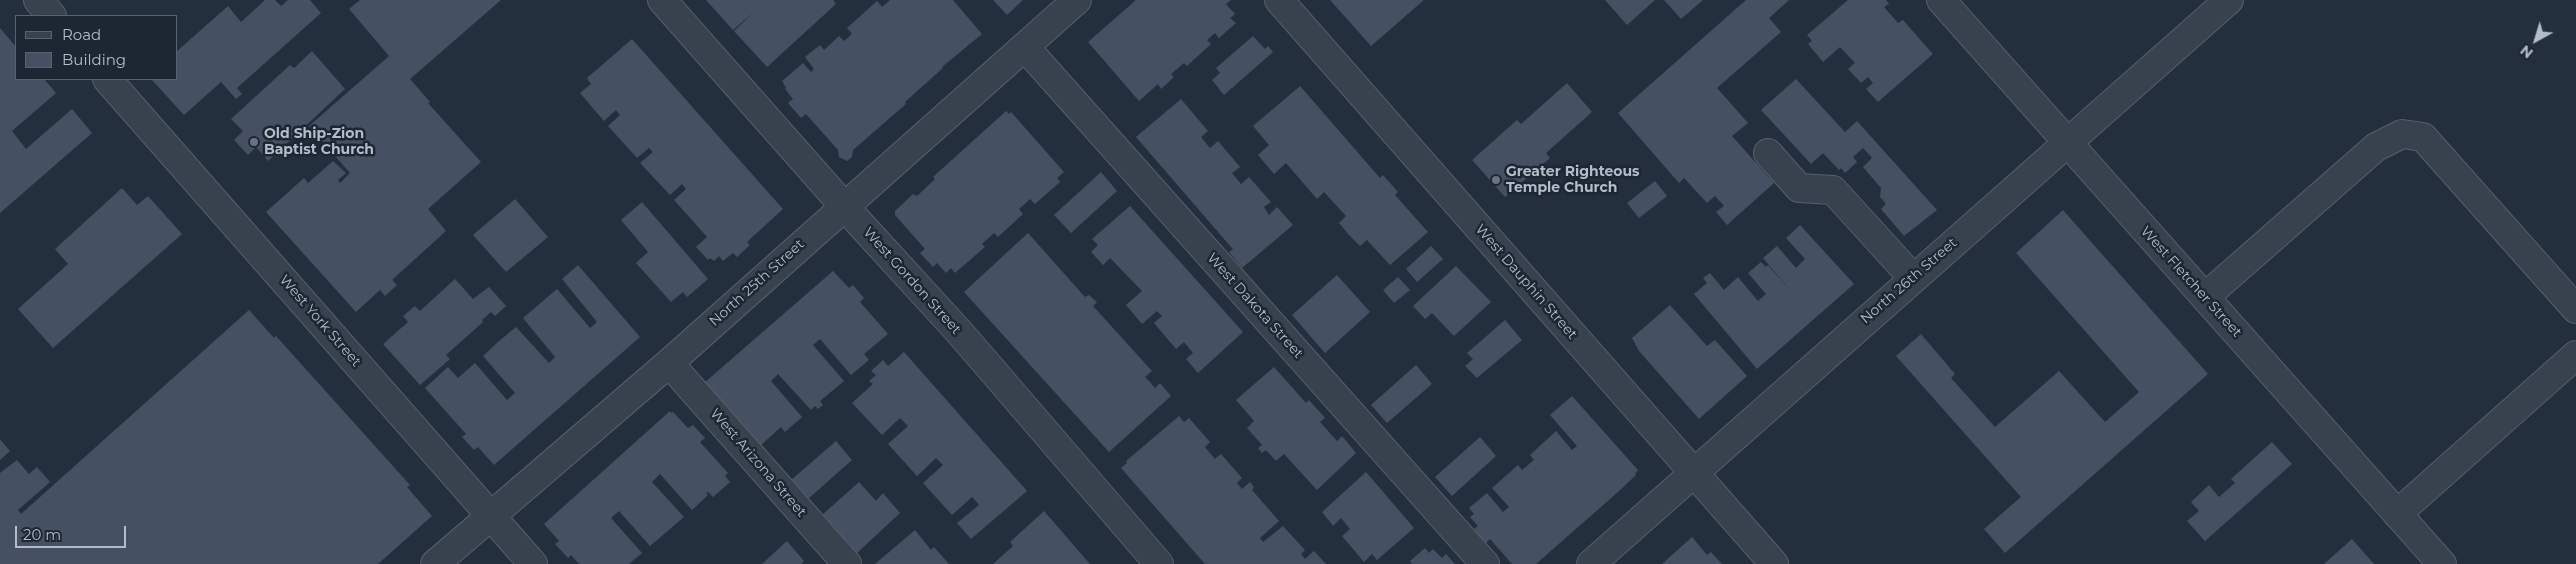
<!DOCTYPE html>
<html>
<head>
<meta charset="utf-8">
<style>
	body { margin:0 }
	#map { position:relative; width:2576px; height:564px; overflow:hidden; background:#242f3e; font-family:Montserrat,sans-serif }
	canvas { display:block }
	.legend { position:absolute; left:15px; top:15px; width:162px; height:65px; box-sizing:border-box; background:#1d2633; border:1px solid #59626f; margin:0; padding:6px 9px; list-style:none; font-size:15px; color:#b4bcc9 }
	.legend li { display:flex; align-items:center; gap:10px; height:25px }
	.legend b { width:25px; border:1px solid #59626f }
	.north { position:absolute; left:2511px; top:15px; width:50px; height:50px; -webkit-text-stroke:4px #1d2633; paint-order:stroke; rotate:219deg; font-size:14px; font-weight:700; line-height:20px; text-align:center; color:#b4bcc9 }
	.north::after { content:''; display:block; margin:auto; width:18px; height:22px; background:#b4bcc9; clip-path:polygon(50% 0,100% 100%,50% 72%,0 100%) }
	.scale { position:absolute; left:15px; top:526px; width:111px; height:22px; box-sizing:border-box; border:2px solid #b4bcc9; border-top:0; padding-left:6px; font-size:15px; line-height:18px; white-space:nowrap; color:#b4bcc9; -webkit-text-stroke:4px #1d2633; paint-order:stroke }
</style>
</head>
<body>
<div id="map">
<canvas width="2576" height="564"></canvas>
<ul class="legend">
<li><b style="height:6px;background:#38414e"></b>Road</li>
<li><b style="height:14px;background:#455162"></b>Building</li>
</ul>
<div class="north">N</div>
<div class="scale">20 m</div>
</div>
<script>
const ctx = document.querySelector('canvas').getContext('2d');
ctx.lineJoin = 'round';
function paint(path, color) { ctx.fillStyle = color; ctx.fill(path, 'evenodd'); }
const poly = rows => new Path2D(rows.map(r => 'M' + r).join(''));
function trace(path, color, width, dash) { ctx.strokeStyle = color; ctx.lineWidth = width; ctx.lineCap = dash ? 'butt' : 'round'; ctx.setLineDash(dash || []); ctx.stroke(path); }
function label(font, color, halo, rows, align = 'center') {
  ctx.font = font + ' Montserrat,sans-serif'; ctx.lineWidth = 5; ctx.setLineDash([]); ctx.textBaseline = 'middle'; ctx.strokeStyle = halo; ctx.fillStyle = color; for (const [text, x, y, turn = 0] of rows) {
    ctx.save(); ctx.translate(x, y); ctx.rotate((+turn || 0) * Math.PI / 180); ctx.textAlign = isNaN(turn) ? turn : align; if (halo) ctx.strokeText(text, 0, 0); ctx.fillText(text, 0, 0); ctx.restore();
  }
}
paint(poly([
	[265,0,275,0,281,6,288,0,310,0,321,13,237,88,242,94,236,99,221,82,184,115,151,79,176,79,176,52,228,6,241,22],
	[360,0,501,0,410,79,430,102,428,103,481,162,428,209,446,231,392,280,397,285,385,296,380,290,356,312,266,212,304,178,308,183,333,161,346,173,338,180,340,183,350,173,309,126,389,56,349,9],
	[706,0,833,0,836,4,767,67,734,31,754,12,733,30],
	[890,0,953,0,982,34,942,67,943,68,905,102,906,104,853,150,852,157,847,161,839,157,838,150,806,114,801,118,788,103,793,99,785,89,786,88,782,81,803,63,811,72,814,69,805,57,820,45,824,50,839,36,844,41,852,34,847,28,877,1,882,7],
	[993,0,1023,0,1007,15],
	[1136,0,1231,0,1226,4,1235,14,1230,18,1236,23,1219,38,1215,33,1207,40,1211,44,1187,66,1184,63,1171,74,1174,77,1161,89,1158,84,1139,101,1088,42],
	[1330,0,1424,0,1371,46],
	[1605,0,1655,0,1627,25],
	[1664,0,1703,0,1681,19],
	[1746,0,1789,0,1769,18,1781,32,1717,88,1748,123,1732,136,1774,183,1727,225,1716,212,1724,206,1715,196,1707,203,1684,178,1679,183,1618,113],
	[1848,0,1886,0,1889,4,1884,7,1898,23,1903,20,1933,54,1878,102,1866,89,1873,83,1868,77,1861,83,1848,69,1855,63,1840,47,1823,62,1808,44,1812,41,1807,35],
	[0,28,16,47,16,79,44,79,56,93,12,131,26,149,72,109,92,133,0,213],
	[1253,36,1265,49,1268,46,1273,52,1224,95,1212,80,1220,73,1216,68],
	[632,39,783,209,747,242,750,245,737,257,733,253,723,261,719,256,714,261,710,258,708,260,696,247,707,237,674,200,686,189,682,184,670,195,640,163,653,152,649,148,637,158,608,126,620,115,616,110,604,121,580,93,591,84,587,78],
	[312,51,345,89,268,161,256,147,248,155,234,140,243,131,231,119,290,65,294,68],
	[1796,79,1845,132,1857,121,1937,210,1904,236,1881,209,1886,204,1880,197,1881,188,1863,167,1872,158,1863,148,1853,157,1857,162,1845,173,1841,168,1839,170,1823,153,1811,164,1761,110],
	[1567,83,1592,112,1546,153,1550,158,1505,197,1472,160,1517,120,1521,124],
	[1300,86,1380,178,1383,175,1398,192,1395,195,1428,232,1390,265,1367,240,1360,246,1349,235,1339,223,1346,216,1324,192,1317,199,1286,163,1274,174,1258,155,1269,145,1253,126],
	[1181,99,1208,131,1201,137,1210,148,1218,141,1240,167,1232,173,1241,184,1249,177,1271,202,1264,207,1269,215,1277,207,1293,225,1242,268,1229,252,1233,249,1231,247,1136,137],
	[1006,111,1009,114,1011,112,1064,172,1057,178,1060,182,1035,204,1030,199,1019,209,1023,214,998,237,994,233,982,244,985,247,955,273,951,268,946,273,937,263,933,267,920,253,925,249,895,215,895,211,913,194,917,196,935,179,933,177],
	[1101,172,1117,191,1071,233,1054,215],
	[1655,181,1667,196,1639,218,1627,203],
	[122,188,137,205,148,196,182,234,53,348,18,309,68,264,55,249],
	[515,199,548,237,506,272,473,235],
	[642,202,708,279,687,297,683,292,671,302,636,263,648,252,621,220],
	[1130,206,1243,332,1198,373,1186,359,1193,353,1189,348,1184,342,1176,349,1154,323,1162,316,1157,311,1142,324,1126,305,1142,291,1110,258,1103,265,1091,252,1098,245,1092,239],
	[2063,210,2208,374,2005,553,1984,529,2021,497,1896,356,1921,334,1955,374,1951,378,1995,427,2059,371,2105,422,2139,392,2016,253],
	[1800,225,1854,284,1757,369,1694,294,1707,283,1703,278,1710,273,1724,290,1738,277,1758,301,1766,294,1748,273,1761,262,1766,267,1768,265,1795,296,1763,258,1777,246,1796,268,1805,259,1786,238],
	[1028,233,1085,297,1089,295,1097,302,1093,306,1152,371,1145,377,1150,382,1155,388,1160,383,1171,396,1109,452,964,292],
	[1431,246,1443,259,1417,282,1406,269],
	[578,265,640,337,494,465,478,447,474,450,462,437,466,434,425,388,448,367,458,378,475,363,507,400,515,393,483,356,498,342,516,327,549,363,555,357,523,318,557,289,590,328,597,322,562,279],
	[1456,266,1491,302,1454,336,1432,313,1425,319,1413,306],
	[833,271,849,288,853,285,864,298,860,302,888,334,864,354,869,360,851,375,820,339,813,345,844,381,820,401,823,405,818,409,815,406,811,410,778,374,771,381,802,417,785,432,781,427,761,445,758,444,704,383],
	[1337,275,1370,312,1325,353,1292,315],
	[1398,277,1410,290,1394,303,1383,290],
	[455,279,473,299,489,287,506,306,495,316,491,312,482,320,483,322,446,355,450,359,420,385,383,344,408,322,403,316,415,306,420,311],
	[1670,305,1707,346,1715,340,1747,376,1699,419,1639,351,1632,338],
	[249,310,274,338,276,336,410,485,407,487,432,516,378,564,0,564,0,473,17,460,29,474,37,467,50,482,18,510,21,514],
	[1505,320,1522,340,1477,378,1465,366,1473,359,1467,353],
	[904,352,1027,491,971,539,957,523,979,505,972,497,952,515,923,483,943,465,936,458,917,476,888,444,908,426,900,418,882,435,852,403,873,384,869,381,876,375,871,371,883,360,888,366],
	[1416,365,1432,384,1387,423,1371,405],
	[1274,367,1306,403,1309,400,1325,418,1320,422,1337,441,1342,436,1356,453,1317,490,1284,454,1276,461,1266,450,1262,453,1258,448,1262,445,1247,428,1254,421,1236,400],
	[1572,396,1638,470,1635,474,1636,475,1618,492,1536,564,1512,564,1490,539,1485,544,1473,530,1478,526,1470,517,1474,514,1469,508,1487,493,1503,512,1509,507,1492,488,1518,465,1522,470,1534,460,1530,455,1556,431,1572,450,1577,446,1550,415],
	[670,411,671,413,673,412,688,428,693,425,705,438,700,442,728,473,725,476,730,482,713,497,708,492,706,493,708,495,692,510,660,474,652,482,684,517,650,546,619,511,611,518,642,553,629,564,579,564,571,555,568,558,555,544,559,541,544,524],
	[1179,416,1184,422,1189,418,1210,442,1205,447,1209,452,1215,459,1221,454,1242,478,1237,483,1242,489,1250,482,1254,487,1252,490,1279,521,1260,538,1263,542,1283,526,1305,550,1301,554,1305,559,1314,551,1326,564,1205,564,1121,468,1127,463,1126,461],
	[1480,437,1496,456,1452,496,1435,477],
	[0,439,10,451,0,460],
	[836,441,852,460,808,499,791,480],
	[2272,442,2292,464,2205,541,2187,521,2199,511,2191,502,2209,485,2219,497,2235,483,2231,479],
	[1366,472,1414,528,1377,560,1372,554,1364,562,1342,536,1350,529,1341,518,1333,526,1322,512],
	[859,482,876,501,883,493,900,513,857,553,822,515],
	[1044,511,1090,564,993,564,1013,546,1010,542],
	[915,530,931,550,934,547,949,564,875,564],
	[1692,537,1707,555,1711,552,1722,564,1662,564],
	[2352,539,2374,564,2324,564],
	[787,541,804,561,801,564,762,564],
	[1425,548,1429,553,1433,549,1442,558,1446,554,1455,564,1412,564,1410,561]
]), '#455162');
const minor = poly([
	[38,0,52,16],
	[662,0,843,205,961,334,1159,564],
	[1279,0,1774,564],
	[1941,0,2442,564],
	[1025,47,1485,564],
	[107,79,533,564],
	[1768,153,1799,188,1833,190,1913,278],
	[2205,297,2376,147,2402,134,2423,137,2576,309],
	[669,363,847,564],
	[2397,514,2576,355],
	[435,564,669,363,1077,0],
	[1591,564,2229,0]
]);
trace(minor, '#565f6c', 30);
trace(minor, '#38414e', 28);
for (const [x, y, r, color] of [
	[254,142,5,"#6b7280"],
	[1496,180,5,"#6b7280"]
]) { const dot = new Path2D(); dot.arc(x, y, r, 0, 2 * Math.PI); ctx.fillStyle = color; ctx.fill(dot); trace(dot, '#1d2633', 2); }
label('bold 14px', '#b4bcc9', '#1d2633', [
	["Old Ship-Zion",264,134],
	["Baptist Church",264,150],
	["Greater Righteous",1506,172],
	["Temple Church",1506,188]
], 'left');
label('14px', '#b4bcc9', '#1d2633', [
	["West Gordon Street",912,281,48],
	["North 26th Street",1909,281,-41],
	["West Dauphin Street",1526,282,49],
	["West Fletcher Street",2191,282,48],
	["North 25th Street",757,283,-42],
	["West Dakota Street",1255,306,48],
	["West York Street",320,321,49],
	["West Arizona Street",758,463,49]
]);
</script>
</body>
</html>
